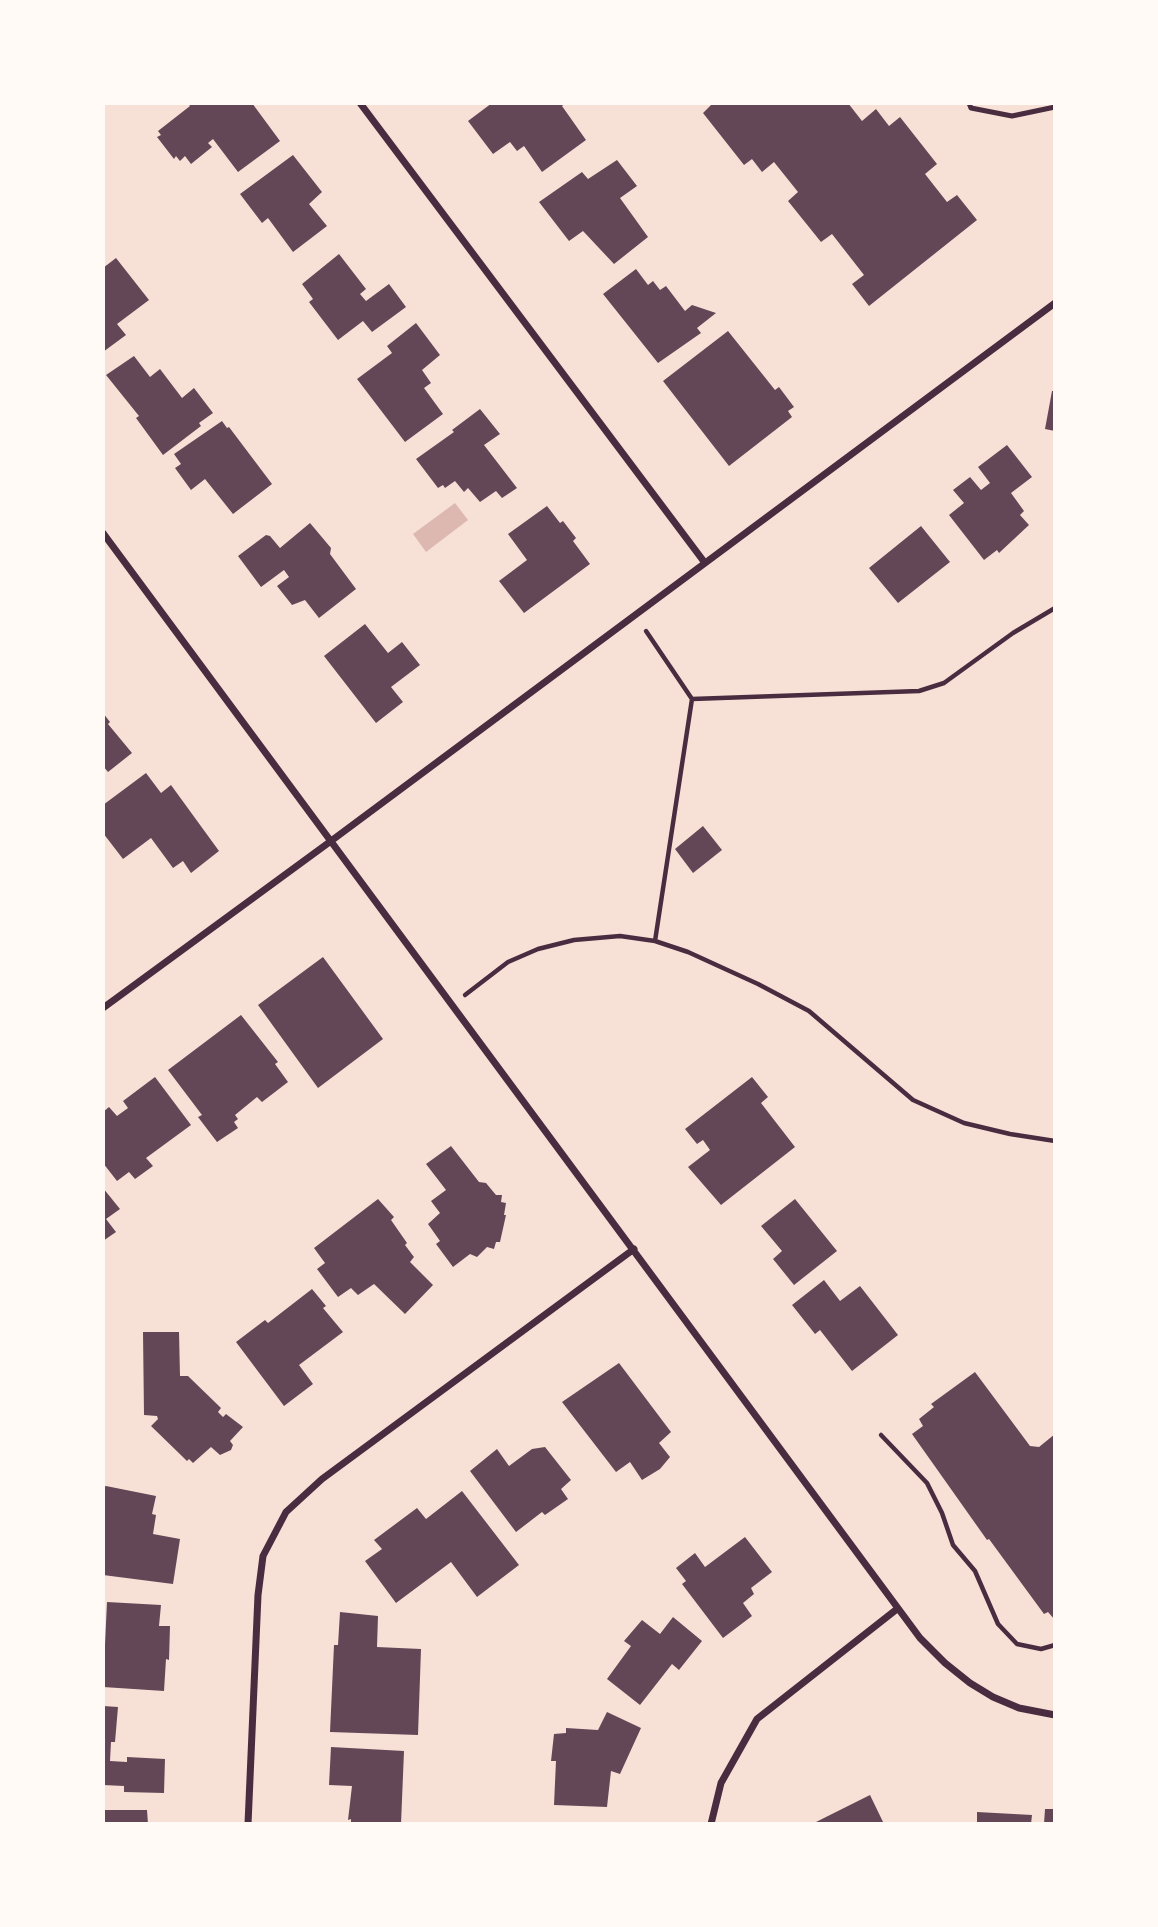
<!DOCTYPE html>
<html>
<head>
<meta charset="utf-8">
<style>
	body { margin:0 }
	#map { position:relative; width:1158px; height:1927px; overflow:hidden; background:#f7e1d7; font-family:"Archivo Narrow",sans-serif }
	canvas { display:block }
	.frame { position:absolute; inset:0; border:105px solid #fffaf5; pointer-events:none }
</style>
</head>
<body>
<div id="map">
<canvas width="1158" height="1927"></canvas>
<div class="frame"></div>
</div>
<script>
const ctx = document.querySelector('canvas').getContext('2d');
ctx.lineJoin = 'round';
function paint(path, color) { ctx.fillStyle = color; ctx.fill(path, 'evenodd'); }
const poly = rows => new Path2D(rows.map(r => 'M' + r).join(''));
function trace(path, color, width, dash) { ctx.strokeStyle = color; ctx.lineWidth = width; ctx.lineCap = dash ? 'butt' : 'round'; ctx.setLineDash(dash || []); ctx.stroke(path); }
paint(poly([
	[455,503,468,520,426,552,413,534]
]), '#dcb8b0');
paint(poly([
	[188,103,252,103,280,141,238,172,213,139,208,143,212,147,191,164,185,156,180,161,176,156,174,159,157,137,161,135,158,131,190,106],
	[492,103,565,103,562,106,586,140,542,172,524,146,517,151,510,142,493,154,468,121],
	[713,103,848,103,862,121,876,109,889,126,900,117,937,164,925,174,947,202,957,195,977,220,869,306,852,284,864,275,832,234,821,242,788,201,798,192,774,162,762,172,752,159,744,165,703,113],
	[293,155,322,192,309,204,327,226,293,252,268,218,262,223,240,194],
	[617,160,637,186,620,198,648,237,614,264,583,231,569,241,539,202,582,172,588,179],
	[339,254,366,289,360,294,366,301,389,284,406,307,372,332,363,321,338,340,309,302,313,299,302,284],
	[116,258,149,300,117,324,126,335,103,352,103,268],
	[636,269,648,285,653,281,660,290,666,286,685,311,692,305,716,313,697,328,701,333,658,363,603,294],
	[416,323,440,355,422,370,431,383,424,388,443,414,405,442,357,379,392,353,387,346],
	[728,331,775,390,779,387,794,407,788,411,792,417,729,466,663,381],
	[134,356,150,377,160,369,182,398,194,388,213,413,199,423,201,426,163,455,136,418,139,416,106,375],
	[1052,391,1055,391,1055,431,1045,429],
	[480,409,500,434,484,445,517,488,502,498,496,491,480,502,468,488,464,492,455,481,445,488,443,485,438,488,416,459,454,432,452,430],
	[222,421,227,428,229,427,272,484,233,514,205,479,191,490,175,468,181,464,174,454],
	[1007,445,1032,477,1011,493,1024,511,1020,515,1029,525,999,553,997,550,984,560,949,515,964,503,953,490,970,477,981,490,990,483,978,467],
	[547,506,560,523,563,521,576,538,573,541,590,564,524,613,499,581,527,560,508,534],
	[310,523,331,548,330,554,356,589,319,618,305,600,292,605,277,586,289,577,284,570,261,587,238,556,266,535,270,536,280,548],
	[921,526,950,562,898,603,869,568],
	[365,624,388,653,402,642,420,665,391,687,403,702,376,723,324,656],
	[103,713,110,722,108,724,132,753,108,772,103,766],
	[146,773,161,793,171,785,219,851,191,873,183,861,173,868,151,838,123,859,103,833,103,805],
	[703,826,722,850,693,873,675,849],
	[323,957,383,1039,318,1088,258,1005],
	[241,1015,278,1062,275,1064,288,1082,262,1102,257,1097,235,1115,238,1119,234,1122,238,1128,217,1142,198,1117,202,1115,168,1070],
	[155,1077,191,1125,146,1158,153,1166,135,1179,129,1172,117,1181,103,1163,103,1112,109,1107,117,1116,128,1108,123,1101],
	[752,1077,768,1097,761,1103,795,1147,721,1205,688,1167,710,1150,703,1140,697,1144,685,1129],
	[451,1146,479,1182,486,1183,496,1195,502,1195,501,1202,506,1203,504,1215,506,1215,500,1242,496,1242,494,1249,487,1247,477,1257,470,1254,453,1267,436,1244,440,1241,428,1224,440,1213,431,1201,446,1190,426,1164],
	[103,1188,120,1209,106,1219,116,1232,103,1241],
	[378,1199,394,1217,391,1220,407,1243,405,1245,414,1257,410,1262,433,1285,405,1314,374,1284,358,1295,351,1288,338,1297,317,1269,325,1263,314,1248],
	[795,1199,837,1251,794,1285,773,1259,782,1251,761,1226],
	[824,1280,840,1301,860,1286,898,1335,852,1371,820,1330,815,1334,792,1305],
	[312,1289,326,1306,323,1308,343,1332,299,1365,313,1384,284,1406,236,1342,265,1320,268,1323],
	[143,1332,179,1332,180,1376,188,1376,221,1408,218,1412,223,1417,226,1414,243,1427,230,1441,233,1445,231,1450,220,1455,211,1447,193,1463,189,1459,187,1461,151,1426,158,1419,157,1416,144,1415],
	[619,1363,671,1432,659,1443,670,1457,660,1469,642,1480,630,1462,616,1472,562,1402],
	[975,1372,1030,1446,1039,1447,1055,1434,1055,1620,1048,1612,1044,1614,989,1539,987,1540,912,1434,923,1426,919,1419,934,1407,931,1404],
	[545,1447,571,1480,561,1489,568,1499,545,1515,542,1512,516,1532,470,1471,497,1449,509,1466,532,1449],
	[106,1486,156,1496,152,1514,156,1515,153,1534,180,1539,173,1584,103,1575,103,1487],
	[462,1491,519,1565,477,1597,451,1562,396,1603,365,1561,382,1549,374,1540,417,1508,426,1519],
	[745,1537,772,1572,751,1588,754,1594,743,1603,752,1616,723,1638,682,1584,686,1581,676,1568,695,1553,705,1567],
	[107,1602,161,1605,159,1626,170,1626,169,1660,166,1659,164,1691,103,1687],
	[340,1612,378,1616,377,1647,421,1649,418,1735,330,1732,334,1645,338,1645],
	[673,1617,702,1641,679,1670,672,1664,640,1705,607,1679,631,1646,624,1641,642,1620,660,1634],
	[103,1706,118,1707,115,1742,111,1742,110,1761,127,1762,127,1757,165,1759,164,1793,124,1792,124,1786,103,1785],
	[607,1712,641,1728,620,1774,611,1771,607,1807,554,1805,556,1761,551,1761,554,1734,566,1733,566,1728,598,1730],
	[331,1747,404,1751,401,1824,351,1824,351,1819,348,1820,352,1786,329,1785],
	[870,1795,884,1824,812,1824],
	[1045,1809,1055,1809,1055,1824,1044,1824],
	[103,1810,147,1810,148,1824,103,1824],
	[977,1812,1032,1815,1031,1824,977,1824]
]), '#644757');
trace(poly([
	[646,631,692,699,655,941],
	[692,699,919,691,944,683,1013,633,1055,608],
	[465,995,508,962,538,949,574,940,620,936,655,941,688,952,758,984,809,1011,913,1100,964,1123,1010,1134,1055,1141],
	[881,1435,927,1483,942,1513,953,1545,975,1571,998,1624,1017,1644,1041,1649,1055,1645]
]), '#4a2c40', 4.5);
trace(poly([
	[969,103,971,108,1012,116,1055,107]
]), '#4a2c40', 5);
trace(poly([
	[360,103,705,563],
	[103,533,920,1638,945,1663,970,1683,993,1697,1019,1708,1055,1715],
	[103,1008,331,841,1055,303],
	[248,1824,258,1595,263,1556,286,1512,322,1479,634,1249],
	[711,1824,721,1783,757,1719,897,1609]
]), '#4a2c40', 7);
</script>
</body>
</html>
